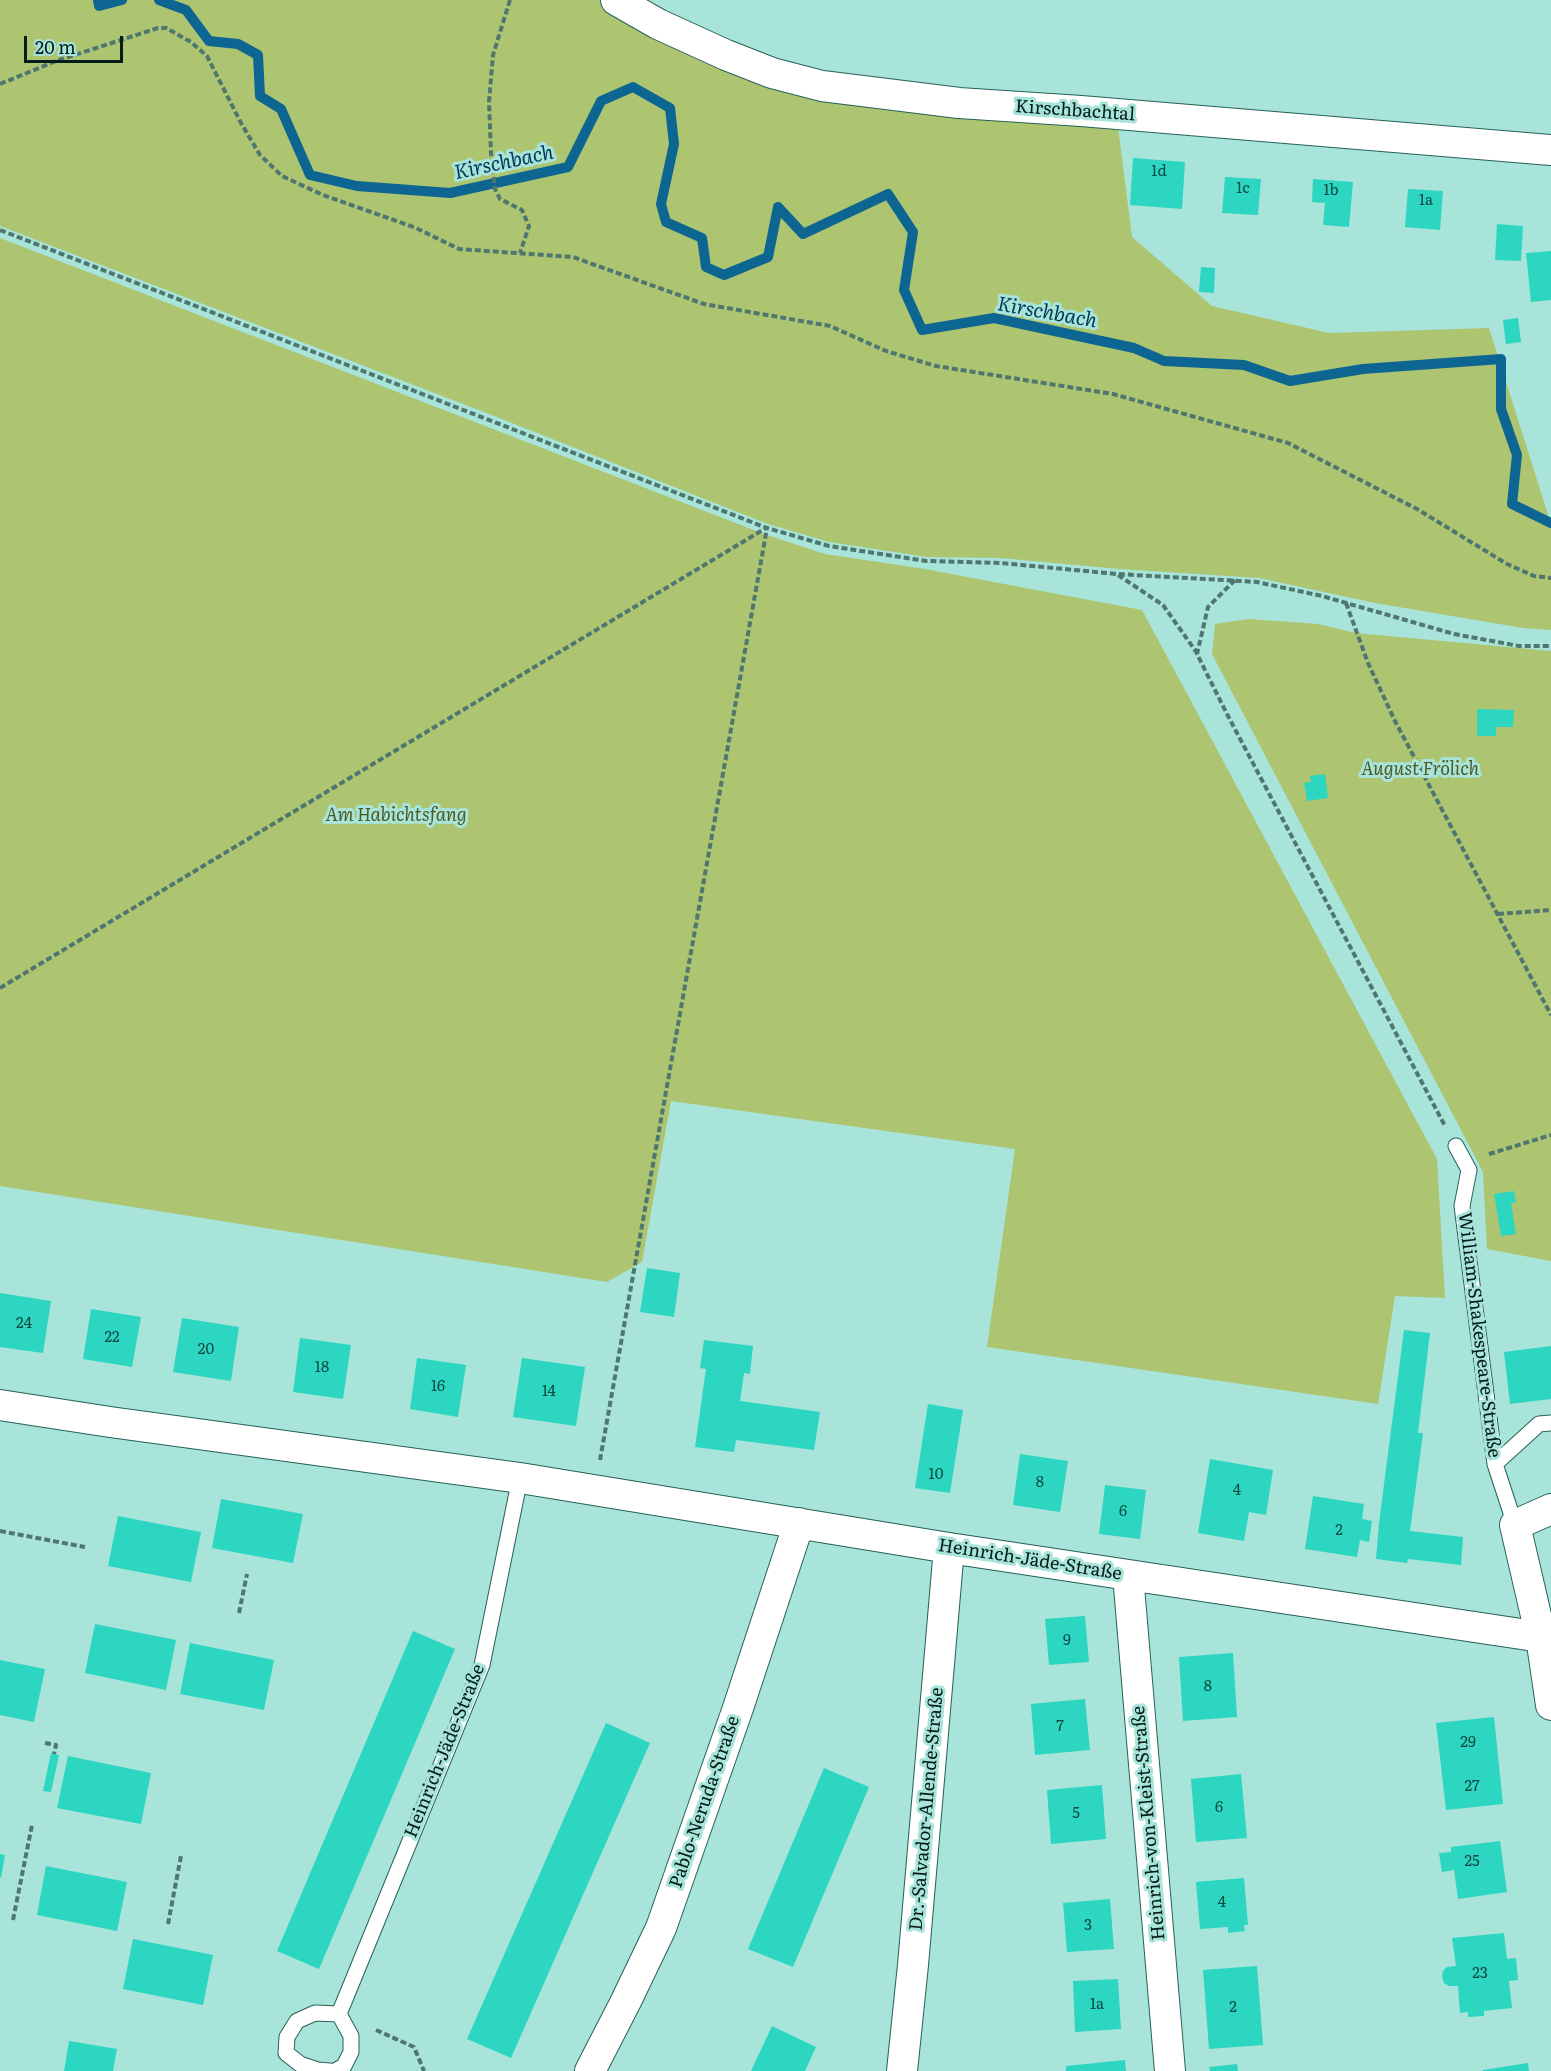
<!DOCTYPE html>
<html>
<head>
<meta charset="utf-8">
<style>
	body { margin:0 }
	#map { position:relative; width:1551px; height:2071px; overflow:hidden; background:#a8e4d9; font-family:Literata,serif }
	canvas { display:block }
	.scale { position:absolute; left:24px; top:36px; width:99px; height:27px; box-sizing:border-box; border:3px solid #051d19; border-top:0; padding-left:8px; font-size:18px; line-height:21px; white-space:nowrap; color:#051d19; -webkit-text-stroke:4px #a8e4d9; paint-order:stroke }
</style>
</head>
<body>
<div id="map">
<canvas width="1551" height="2071"></canvas>
<div class="scale">20 m</div>
</div>
<script>
const ctx = document.querySelector('canvas').getContext('2d');
ctx.lineJoin = 'round';
function paint(path, color) { ctx.fillStyle = color; ctx.fill(path, 'evenodd'); }
const poly = rows => new Path2D(rows.map(r => 'M' + r).join(''));
function trace(path, color, width, dash) { ctx.strokeStyle = color; ctx.lineWidth = width; ctx.lineCap = dash ? 'butt' : 'round'; ctx.setLineDash(dash || []); ctx.stroke(path); }
function label(font, color, halo, rows, align = 'center') {
  ctx.font = font + ' Literata,serif'; ctx.lineWidth = 6; ctx.setLineDash([]); ctx.textBaseline = 'middle'; ctx.strokeStyle = halo; ctx.fillStyle = color; for (const [text, x, y, turn = 0] of rows) {
    ctx.save(); ctx.translate(x, y); ctx.rotate((+turn || 0) * Math.PI / 180); ctx.textAlign = isNaN(turn) ? turn : align; if (halo) ctx.strokeText(text, 0, 0); ctx.fillText(text, 0, 0); ctx.restore();
  }
}
paint(poly([
	[0,0,634,0,779,68,1118,127,1132,237,1212,306,1329,333,1489,328,1551,524,1551,630,1523,628,1375,603,1259,578,1120,569,1000,558,927,557,829,542,768,524,484,412,0,226],
	[0,238,764,534,825,554,925,569,1142,610,1437,1159,1445,1298,1395,1296,1378,1404,987,1347,1015,1149,671,1101,642,1262,607,1282,0,1186],
	[1249,619,1318,624,1356,633,1551,651,1551,1261,1487,1249,1483,1172,1212,654,1215,624]
]), '#adc471');
trace(poly([
	[98,0,99,6,122,0],
	[159,0,186,10,209,41,238,44,258,55,260,96,281,109,310,175,357,186,450,193,568,167,601,101,633,87,670,108,674,144,661,204,666,222,702,238,706,267,724,275,768,257,778,207,803,234,888,194,913,232,904,290,922,330,994,318,1134,348,1164,361,1244,365,1290,381,1363,369,1501,359,1501,409,1517,455,1512,504,1551,523]
]), '#0d6691', 10);
paint(poly([
	[1133,158,1185,162,1182,209,1130,205],
	[1225,177,1261,179,1258,215,1222,213],
	[1313,179,1353,182,1349,227,1323,225,1325,203,1312,202],
	[1408,189,1443,191,1440,230,1405,227],
	[1497,224,1523,226,1521,261,1495,260],
	[1551,251,1551,300,1531,302,1526,253],
	[1201,267,1215,268,1214,293,1199,292],
	[1518,318,1521,342,1506,344,1503,320],
	[1477,709,1514,710,1513,727,1496,727,1496,736,1477,736],
	[1325,774,1328,798,1307,801,1304,783,1311,782,1310,776],
	[1514,1191,1516,1203,1511,1203,1516,1234,1501,1236,1494,1194],
	[647,1268,680,1273,674,1317,640,1312],
	[0,1293,51,1301,43,1353,0,1347],
	[91,1309,141,1317,132,1367,83,1359],
	[182,1318,239,1327,231,1381,173,1372],
	[1404,1330,1430,1333,1418,1433,1423,1433,1410,1531,1463,1537,1461,1565,1408,1559,1407,1563,1376,1559,1379,1523],
	[300,1338,351,1345,343,1399,293,1392],
	[704,1340,753,1346,750,1374,744,1373,740,1401,820,1412,814,1450,736,1440,734,1452,695,1447,706,1369,700,1368],
	[1551,1346,1551,1399,1510,1404,1504,1352],
	[417,1358,466,1365,458,1417,410,1409],
	[522,1358,585,1367,576,1426,513,1417],
	[928,1404,963,1410,950,1493,915,1488],
	[1020,1454,1068,1461,1060,1512,1013,1505],
	[1210,1459,1273,1470,1266,1515,1249,1512,1244,1541,1198,1533],
	[1105,1485,1146,1490,1140,1539,1099,1534],
	[1313,1496,1364,1504,1362,1519,1372,1521,1369,1542,1360,1540,1357,1557,1305,1549],
	[221,1499,303,1514,293,1563,212,1548],
	[118,1516,201,1532,191,1582,108,1566],
	[1085,1616,1089,1662,1049,1665,1045,1619],
	[95,1624,176,1640,166,1690,85,1673],
	[413,1631,455,1649,319,1969,277,1951],
	[190,1643,274,1660,264,1710,180,1694],
	[1233,1653,1237,1717,1183,1721,1179,1657],
	[0,1660,45,1669,34,1722,0,1715],
	[1085,1699,1090,1750,1035,1755,1031,1704],
	[1494,1717,1503,1804,1446,1810,1436,1723],
	[606,1723,650,1743,511,2058,467,2039],
	[51,1753,59,1755,51,1792,43,1791],
	[68,1756,151,1773,141,1824,57,1808],
	[824,1768,869,1787,793,1967,748,1949],
	[1241,1774,1247,1838,1196,1842,1191,1779],
	[1102,1785,1106,1839,1051,1844,1047,1790],
	[1500,1841,1507,1892,1458,1899,1454,1870,1442,1872,1439,1853,1451,1852,1451,1847],
	[0,1854,5,1855,1,1878,0,1877],
	[46,1866,127,1882,117,1931,37,1915],
	[1244,1878,1248,1925,1244,1925,1245,1931,1228,1933,1228,1927,1200,1929,1196,1882],
	[1110,1899,1114,1949,1067,1952,1063,1903],
	[1504,1933,1507,1959,1516,1958,1518,1980,1509,1981,1512,2008,1484,2011,1484,2016,1468,2017,1468,2012,1460,2013,1458,1986,1449,1986,1444,1983,1442,1977,1443,1971,1447,1967,1456,1966,1452,1938],
	[133,1939,213,1955,203,2005,123,1989],
	[1257,1966,1263,2045,1209,2049,1203,1970],
	[1118,1979,1121,2029,1075,2032,1073,1981],
	[772,2026,816,2047,805,2071,751,2071],
	[69,2041,117,2049,113,2071,64,2071],
	[1125,2060,1126,2071,1066,2071,1066,2066],
	[1528,2063,1529,2071,1483,2071,1483,2070],
	[1237,2064,1238,2071,1210,2071,1209,2067]
]), '#2dd6c0');
const service = poly([
	[1456,1146,1469,1170,1462,1206,1495,1464,1515,1525],
	[1495,1464,1539,1424,1551,1423],
	[339,2014,482,1665,520,1478],
	[330,2071,318,2070,300,2064,286,2053,287,2037,297,2021,315,2013,339,2014],
	[335,2071,344,2066,351,2052,351,2036,339,2014]
]);
const minor = poly([
	[616,0,658,24,726,55,772,73,822,86,959,103,1081,111,1551,150],
	[0,1405,110,1422,520,1478,949,1548,1541,1637],
	[1551,1509,1515,1525,1541,1637,1551,1705],
	[1128,1575,1170,2071],
	[590,2071,626,2001,661,1928,738,1708,799,1523],
	[902,2071,913,1965,949,1548]
]);
trace(service, '#266158', 17);
trace(minor, '#266158', 32);
trace(poly([
	[510,0,493,55,489,102,491,153,495,189,500,199,522,210,529,226,520,253],
	[0,84,56,61,158,28,166,28,191,42,207,56,241,123,260,155,282,176,323,195,416,228,459,249,573,257,704,304,830,326,886,351,936,366,1113,394,1288,443,1417,509,1507,564,1534,576,1551,578],
	[0,230,767,528,829,546,926,561,1001,563,1117,574,1257,582,1322,596,1454,634,1519,646,1551,646],
	[1118,575,1163,605,1197,653],
	[1235,580,1208,607,1197,654,1228,716,1445,1126],
	[1346,603,1368,663,1395,721,1551,1015],
	[1498,914,1551,910],
	[0,988,766,528],
	[1489,1154,1551,1135],
	[600,1460,767,528],
	[0,1531,85,1547],
	[239,1613,247,1574],
	[45,1743,56,1745,54,1754],
	[13,1920,32,1825],
	[168,1924,181,1856],
	[376,2030,414,2047,424,2071]
]), '#4f7770', 4, [6, 3]);
trace(service, '#fff', 15);
trace(minor, '#fff', 30);
label('15px', '#0f4b43', null, [
	["1d",1159,172],
	["1c",1243,189],
	["1b",1331,191],
	["1a",1426,201],
	["24",24,1324],
	["22",112,1338],
	["20",206,1350],
	["18",322,1368],
	["16",438,1387],
	["14",549,1392],
	["10",936,1475],
	["8",1040,1483],
	["4",1237,1491],
	["6",1123,1512],
	["2",1339,1531],
	["9",1067,1641],
	["8",1208,1687],
	["7",1060,1727],
	["29",1468,1743],
	["27",1472,1787],
	["6",1219,1808],
	["5",1076,1814],
	["25",1472,1862],
	["4",1222,1903],
	["3",1088,1926],
	["23",1480,1974],
	["1a",1097,2005],
	["2",1233,2008]
]);
label('18px', '#051d19', '#a8e4d9', [
	["Kirschbachtal",1075,111,4],
	["William-Shakespeare-Straße",1479,1335,83],
	["Heinrich-Jäde-Straße",1030,1560,9],
	["Heinrich-Jäde-Straße",445,1751,-68],
	["Pablo-Neruda-Straße",705,1802,-71],
	["Dr.-Salvador-Allende-Straße",927,1809,-85],
	["Heinrich-von-Kleist-Straße",1149,1823,-95]
]);
label('italic 18px', '#4d5b25', '#a8e4d9', [
	["August Frölich",1420,770],
	["Am Habichtsfang",396,816]
]);
label('italic 20px', '#00395a', '#a8e4d9', [
	["Kirschbach",504,163,-12],
	["Kirschbach",1047,313,10]
]);
</script>
</body>
</html>
